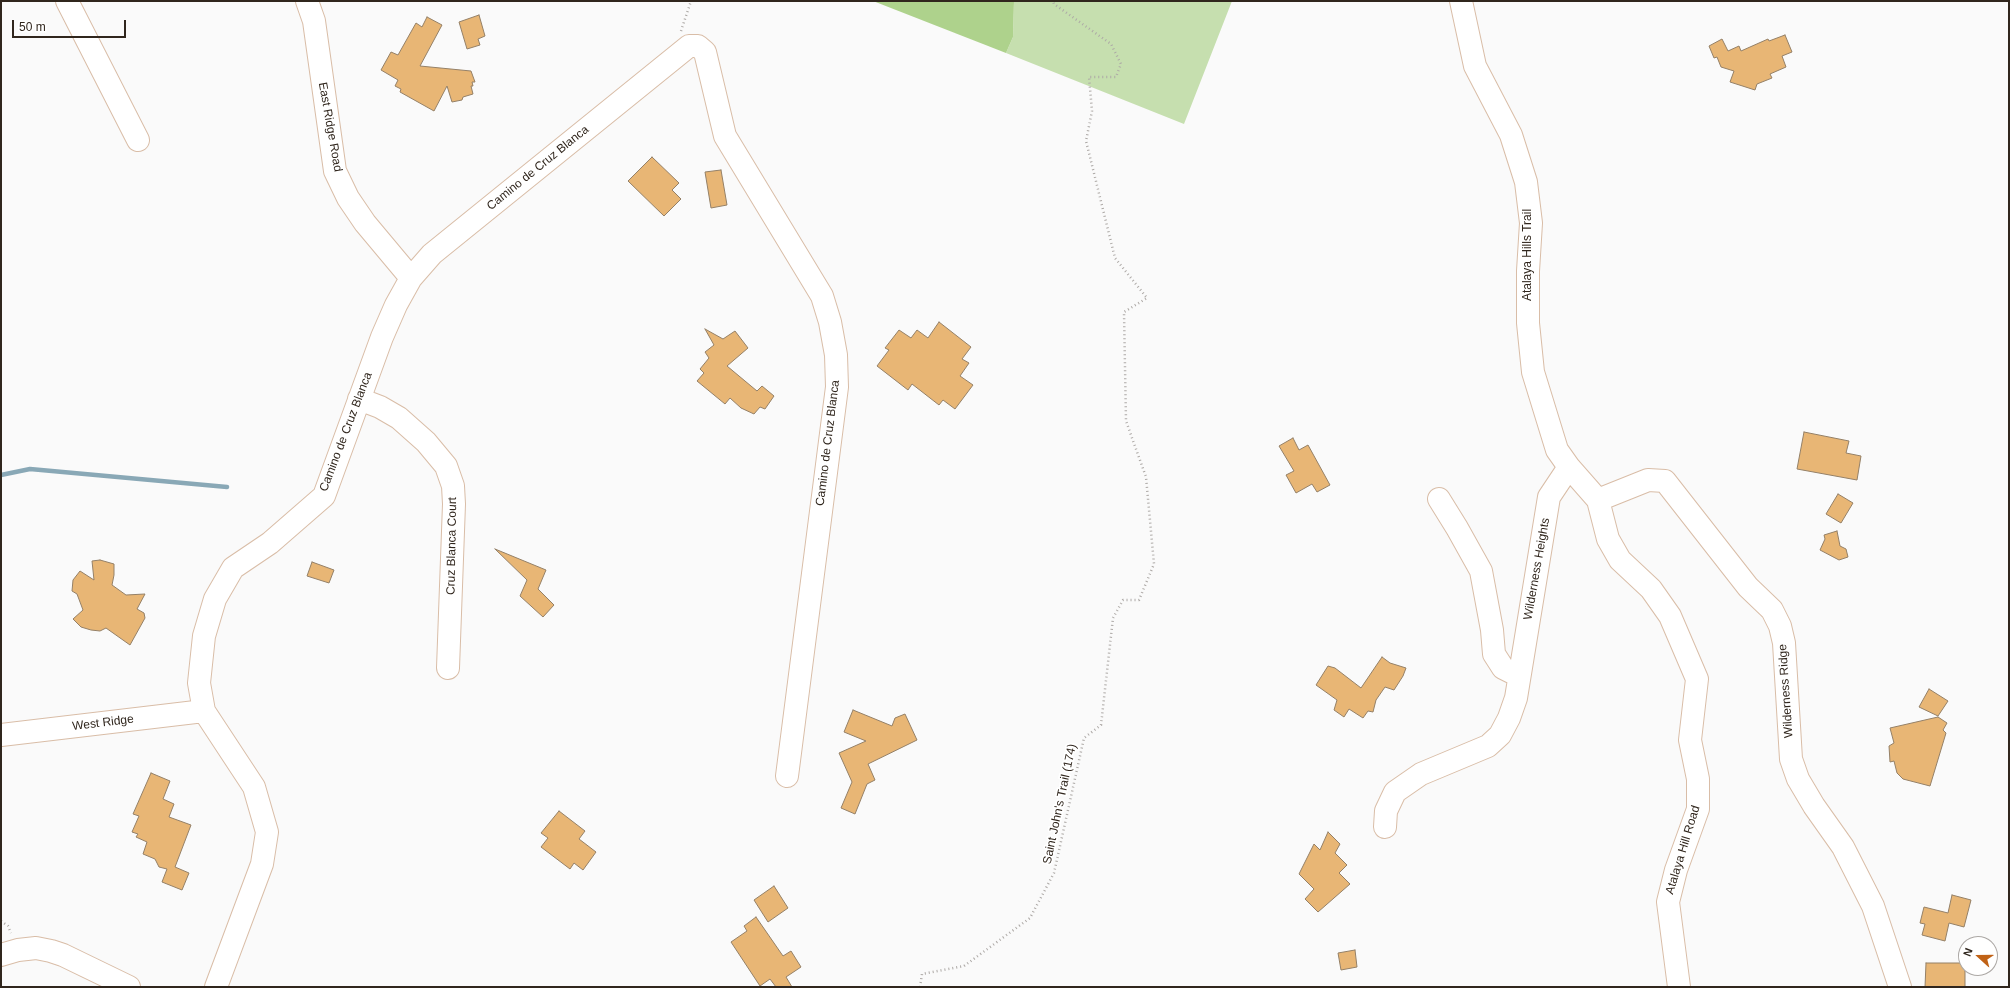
<!DOCTYPE html>
<html>
<head>
<meta charset="utf-8">
<style>
	body { margin:0 }
	#map { position:relative; width:2010px; height:988px; overflow:hidden; background:#fafafa; font-family:Arial,sans-serif }
	canvas { display:block }
	.frame { position:absolute; inset:0; border:2px solid #30261d; pointer-events:none }
	.north { position:absolute; left:1958px; top:936px; width:40px; height:40px; box-sizing:border-box; background:#fff; border:1px solid #aca8a5; border-radius:50%; rotate:291deg; font-size:11px; font-weight:700; line-height:16px; text-align:center; color:#30261d }
	.north::after { content:''; display:block; margin:auto; width:14px; height:18px; background:#c06216; clip-path:polygon(50% 0,100% 100%,50% 72%,0 100%) }
	.scale { position:absolute; left:12px; top:20px; width:114px; height:18px; box-sizing:border-box; border:2px solid #30261d; border-top:0; padding-left:5px; font-size:12px; line-height:14px; white-space:nowrap; color:#30261d; -webkit-text-stroke:3px #fff; paint-order:stroke }
</style>
</head>
<body>
<div id="map">
<canvas width="2010" height="988"></canvas>
<div class="frame"></div>
<div class="north">N</div>
<div class="scale">50 m</div>
</div>
<script>
const ctx = document.querySelector('canvas').getContext('2d');
ctx.lineJoin = 'round';
function paint(path, color) { ctx.fillStyle = color; ctx.fill(path, 'evenodd'); }
const poly = rows => new Path2D(rows.map(r => 'M' + r).join(''));
function trace(path, color, width, dash) { ctx.strokeStyle = color; ctx.lineWidth = width; ctx.lineCap = dash ? 'butt' : 'round'; ctx.setLineDash(dash || []); ctx.stroke(path); }
function label(font, color, halo, rows, align = 'center') {
  ctx.font = font + ' Arial,sans-serif'; ctx.lineWidth = 3.5; ctx.setLineDash([]); ctx.textBaseline = 'middle'; ctx.strokeStyle = halo; ctx.fillStyle = color; for (const [text, x, y, turn = 0] of rows) {
    ctx.save(); ctx.translate(x, y); ctx.rotate((+turn || 0) * Math.PI / 180); ctx.textAlign = isNaN(turn) ? turn : align; if (halo) ctx.strokeText(text, 0, 0); ctx.fillText(text, 0, 0); ctx.restore();
  }
}
paint(poly([
	[1014,1,1232,1,1184,124,1006,53,1013,37]
]), '#c6dfaf');
paint(poly([
	[873,1,1014,1,1013,37,1006,53]
]), '#aed28c');
trace(poly([
	[1,475,30,469,227,487]
]), '#89a8b6', 4.5);
const building = poly([
	[479,15,485,36,478,39,480,45,467,49,459,22,479,15],
	[427,17,442,25,420,66,471,71,475,82,472,82,473,86,471,86,473,94,463,97,462,100,452,102,447,86,434,111,400,92,401,89,395,86,398,80,381,70,391,52,398,55,416,23,422,27,427,17],
	[1785,35,1792,52,1782,56,1786,67,1770,74,1772,78,1757,84,1755,90,1730,82,1734,71,1721,67,1717,57,1714,58,1709,46,1722,39,1728,51,1739,46,1741,51,1768,39,1769,41,1785,35],
	[652,157,679,183,672,190,681,199,664,216,628,181,652,157],
	[721,170,727,205,711,208,705,172,721,170],
	[939,322,971,347,962,359,969,363,960,376,973,385,955,409,943,400,939,405,912,384,908,390,877,366,889,350,885,348,899,330,911,338,917,330,928,338,939,322],
	[705,329,723,339,735,331,748,348,727,366,757,391,762,386,774,396,765,409,760,407,754,414,741,408,730,398,725,404,697,381,704,373,700,369,709,358,705,352,714,345,705,329],
	[1804,432,1849,441,1846,453,1861,456,1857,480,1797,469,1804,432],
	[1293,438,1299,450,1308,445,1330,485,1317,492,1312,484,1296,493,1286,475,1294,471,1279,446,1293,438],
	[1838,494,1853,503,1841,523,1826,514,1838,494],
	[1837,531,1840,546,1846,549,1848,557,1839,560,1820,550,1825,539,1824,535,1837,531],
	[495,549,546,570,538,589,554,605,543,617,520,596,527,580,495,549],
	[100,560,114,564,114,575,112,585,126,595,145,594,137,609,144,613,145,618,130,645,106,628,100,631,91,630,81,627,73,619,83,610,77,594,72,591,73,580,80,571,94,580,92,561,100,560],
	[312,562,334,570,329,583,307,576,312,562],
	[1382,657,1390,663,1406,668,1403,676,1394,690,1385,687,1376,700,1373,712,1368,711,1363,718,1349,709,1344,717,1334,710,1337,700,1316,685,1328,666,1335,668,1361,688,1382,657],
	[1929,689,1948,701,1938,716,1919,707,1929,689],
	[853,710,892,726,895,718,905,714,917,740,868,764,875,780,867,784,855,814,841,808,852,782,839,753,866,741,844,732,853,710],
	[1938,717,1947,723,1943,730,1946,733,1930,786,1903,779,1897,773,1894,761,1890,762,1889,746,1894,743,1890,728,1938,717],
	[151,773,170,781,163,799,174,804,169,817,191,825,175,867,189,873,182,890,162,882,167,869,159,867,155,859,143,854,147,842,136,837,138,834,132,832,139,816,133,814,151,773],
	[559,811,585,831,579,839,596,852,583,870,574,863,570,869,541,847,548,838,541,833,559,811],
	[1328,832,1340,844,1335,853,1347,865,1339,873,1350,884,1318,912,1305,899,1314,889,1299,874,1314,844,1320,850,1328,832],
	[774,886,788,908,768,922,754,900,774,886],
	[1952,895,1971,900,1964,927,1949,923,1945,941,1922,935,1925,924,1920,923,1924,907,1948,913,1952,895],
	[756,917,783,956,791,951,801,967,786,977,792,987,776,987,770,979,760,986,731,942,747,931,744,926,756,917],
	[1355,950,1357,967,1341,970,1338,953,1355,950],
	[1926,963,1965,963,1965,987,1925,987,1926,963]
]);
paint(building, '#e8b675');
trace(building, '#948067', 1);
const minor = poly([
	[67,1,138,140],
	[307,1,314,21,335,171,348,198,365,223,411,278],
	[1461,1,1475,66,1511,135,1526,182,1531,223,1528,271,1528,323,1533,372,1557,450,1569,467,1598,500,1608,539,1620,560,1651,589,1670,616,1697,679,1690,740,1698,779,1698,809,1676,870,1668,902,1679,987],
	[359,399,380,407,399,418,426,442,446,466,453,486,454,504,448,668],
	[1439,499,1457,528,1481,571,1492,630,1494,654,1503,668,1519,676],
	[1598,500,1648,480,1665,481,1748,587,1772,610,1780,626,1784,643,1791,759,1798,779,1814,806,1843,847,1873,906,1900,987],
	[1,735,204,711],
	[1385,827,1386,811,1395,792,1421,774,1488,746,1500,735,1509,718,1516,698,1549,497,1569,467],
	[1,955,18,950,36,948,51,951,63,955,129,987],
	[216,987,262,864,267,832,254,787,204,711,199,683,204,636,215,599,233,568,270,543,324,496,382,337,396,305,411,278,432,254,689,46,698,46,705,52,725,136,822,296,830,322,836,355,837,387,787,776]
]);
trace(minor, '#d9bda7', 24);
trace(poly([
	[681,31,691,1],
	[1,921,8,926,11,933],
	[920,987,922,974,964,966,1030,918,1054,873,1084,738,1101,725,1113,618,1123,600,1139,600,1154,564,1146,477,1126,421,1124,312,1147,298,1115,258,1086,141,1092,111,1089,77,1116,77,1121,64,1111,44,1054,4,1053,1]
]), '#ada9a6', 2.5, [1, 3]);
trace(minor, '#fff', 22);
label('12px', '#30261d', '#fff', [
	["East Ridge Road",330,127,80],
	["Camino de Cruz Blanca",538,168,-39],
	["Atalaya Hills Trail",1528,255,-90],
	["Camino de Cruz Blanca",346,432,-69],
	["Camino de Cruz Blanca",828,443,-83],
	["Cruz Blanca Court",452,546,-89],
	["Wilderness Heights",1537,569,-80],
	["Wilderness Ridge",1786,691,-94],
	["West Ridge",103,723,-7],
	["Saint John's Trail (174)",1060,804,-78],
	["Atalaya Hill Road",1683,850,-73]
]);
</script>
</body>
</html>
